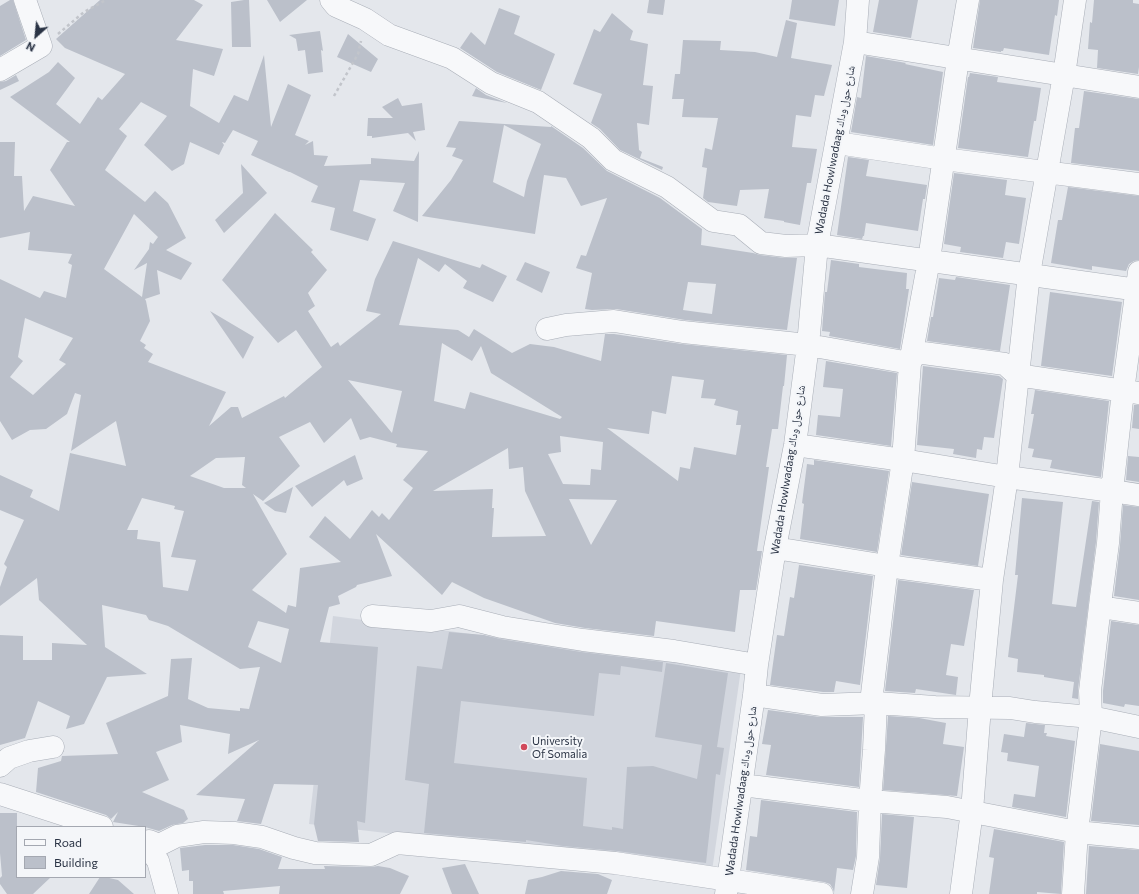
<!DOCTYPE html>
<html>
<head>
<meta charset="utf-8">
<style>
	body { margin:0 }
	#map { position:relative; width:1139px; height:894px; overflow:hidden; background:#e4e7ec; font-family:Commissioner,sans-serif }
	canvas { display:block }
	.legend { position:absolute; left:16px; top:826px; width:130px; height:52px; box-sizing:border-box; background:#f4f6f9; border:1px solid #a4a8b1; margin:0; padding:5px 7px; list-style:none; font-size:12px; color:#2b3445 }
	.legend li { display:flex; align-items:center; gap:8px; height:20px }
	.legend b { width:20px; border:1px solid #a4a8b1 }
	.north { position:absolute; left:16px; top:16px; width:40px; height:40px; -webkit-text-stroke:3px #f4f6f9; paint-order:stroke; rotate:207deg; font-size:11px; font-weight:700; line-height:16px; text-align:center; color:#2b3445 }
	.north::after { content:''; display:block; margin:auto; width:14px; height:18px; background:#2b3445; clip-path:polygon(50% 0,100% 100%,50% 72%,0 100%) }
</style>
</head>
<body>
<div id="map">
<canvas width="1139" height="894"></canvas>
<ul class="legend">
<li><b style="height:5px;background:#f7f8fa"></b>Road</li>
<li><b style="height:11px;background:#bbc0ca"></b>Building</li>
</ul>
<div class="north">N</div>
</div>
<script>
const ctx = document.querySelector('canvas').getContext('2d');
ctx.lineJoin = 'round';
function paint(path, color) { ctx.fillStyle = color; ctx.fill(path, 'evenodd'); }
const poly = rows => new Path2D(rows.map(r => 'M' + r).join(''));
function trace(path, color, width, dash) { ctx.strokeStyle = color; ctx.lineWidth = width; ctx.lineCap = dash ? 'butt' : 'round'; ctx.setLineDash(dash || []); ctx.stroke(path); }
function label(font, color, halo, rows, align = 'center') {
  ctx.font = font + ' Commissioner,"Noto Naskh Arabic",sans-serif'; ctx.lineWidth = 4; ctx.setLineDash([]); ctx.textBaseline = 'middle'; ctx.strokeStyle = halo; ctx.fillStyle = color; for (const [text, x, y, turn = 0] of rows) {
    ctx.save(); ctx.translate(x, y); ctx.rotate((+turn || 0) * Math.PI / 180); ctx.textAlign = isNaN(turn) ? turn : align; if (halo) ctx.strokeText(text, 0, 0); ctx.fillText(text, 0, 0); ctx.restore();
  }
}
paint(poly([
	[333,616,741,669,712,871,309,824]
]), '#d2d6de');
paint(poly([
	[10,0,13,0,26,40,0,56,0,6],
	[100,0,194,0,203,5,176,40,223,49,214,76,193,69,190,106,219,123,234,95,248,101,264,55,271,127,288,84,311,95,295,135,309,141,305,145,313,141,314,155,328,156,324,166,371,164,371,158,414,161,419,151,418,222,393,211,405,183,360,180,353,211,376,219,368,241,330,230,335,208,311,202,318,186,290,172,289,172,251,155,258,141,233,130,225,143,222,142,224,145,219,155,190,142,184,164,172,171,144,145,167,116,141,102,119,129,127,136,105,170,145,202,155,191,168,203,186,238,166,250,192,263,181,280,157,270,160,294,145,299,146,301,150,321,140,341,146,345,144,348,153,354,148,362,226,392,209,426,231,407,238,407,242,418,284,396,285,398,322,367,296,330,278,343,222,280,275,213,313,250,311,252,327,270,308,293,315,306,308,311,331,347,338,342,340,346,381,314,366,311,375,279,393,241,480,268,482,264,507,276,493,302,463,288,467,281,445,264,439,272,418,258,399,325,458,330,469,337,474,329,512,353,530,344,554,347,601,361,605,334,614,334,682,344,787,355,784,386,783,386,778,429,772,429,766,467,769,467,757,551,762,551,756,590,740,590,735,632,656,621,654,636,585,628,555,623,484,598,452,582,442,595,376,534,392,576,357,585,356,587,338,596,340,604,329,607,320,642,378,647,365,823,357,821,359,842,318,841,314,824,318,785,274,784,261,824,237,821,245,799,196,795,259,740,228,754,230,734,180,725,182,742,156,752,169,780,142,792,184,810,188,819,183,823,172,825,159,831,145,827,113,822,118,812,111,819,106,815,36,792,38,768,61,761,62,756,118,754,106,723,168,696,171,659,192,658,188,699,208,708,240,711,240,708,249,709,260,667,240,669,168,626,149,620,146,615,102,605,105,647,147,674,107,677,84,724,66,729,70,716,38,701,25,738,0,745,0,635,23,636,23,660,52,660,52,643,87,645,39,600,37,578,0,606,0,587,7,567,4,564,24,520,0,510,0,475,33,490,30,497,59,511,70,453,126,466,116,421,71,451,81,395,75,393,67,414,46,429,30,430,12,440,0,421,0,279,40,298,44,291,66,298,72,265,68,263,72,254,28,250,30,232,0,238,0,142,15,142,14,176,22,176,24,211,33,196,75,206,50,170,67,142,70,142,10,97,49,72,58,62,75,78,56,104,80,124,98,97,102,100,125,74,65,48,56,39],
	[134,214,158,237,153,244,150,242,149,249,134,270,147,263,142,297,104,269],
	[25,318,73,338,59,360,66,364,33,395,10,377,23,361,18,357],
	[442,343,472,361,481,346,491,373,562,417,560,419,470,392,465,409,434,401],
	[672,376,704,380,701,398,716,399,714,405,738,411,736,425,741,425,736,455,694,447,690,469,680,467,678,481,607,428,649,434,652,411,666,414],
	[348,380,402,391,392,433],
	[351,418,360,440,370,437,397,444,396,447,428,451,403,480,413,488,389,520,382,513,379,517,372,510,350,539,325,516,309,537,341,562,300,568,296,607,288,605,286,613,252,590,287,554,253,494,263,501,300,466,279,437,310,422,324,443],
	[560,436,603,442,601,470,591,469,590,485,563,484,548,454,561,452],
	[508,448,509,469,523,467,525,491,546,536,492,537,494,508,492,508,493,489,433,491],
	[245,457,242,485,246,488,224,488,190,476,216,458],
	[142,498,175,506,174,509,184,511,171,557,196,560,188,591,163,587,160,542,137,539,138,530,127,530],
	[569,499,617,500,591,545],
	[258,621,289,629,281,663,248,647],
	[244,0,249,0,251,47,232,47,231,2],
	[267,0,307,0,280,22],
	[649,0,665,0,663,15,647,13],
	[792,0,839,0,835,26,789,19],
	[879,0,918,0,911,38,873,32],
	[980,0,1059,0,1057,16,1055,15,1049,55,1004,48,1003,51,1001,51,1001,52,973,48],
	[1094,0,1133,0,1133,3,1139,4,1139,67,1138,74,1097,68,1098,50,1088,49,1090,22,1092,23],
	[499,8,520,16,514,34,555,54,541,90,497,72,460,48,471,32,485,45],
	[612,13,633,31,630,40,648,44,643,85,653,86,649,125,637,123,639,150,642,152,640,158,663,167,662,170,620,150,600,129,591,123,602,94,573,84,594,29,600,32],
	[786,20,797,23,791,58,832,65,824,96,815,95,811,117,796,115,792,147,817,149,811,183,807,183,800,225,784,222,784,221,764,218,769,189,740,190,737,206,708,202,703,198,707,168,702,167,705,148,712,150,718,118,682,117,684,99,672,99,675,74,680,74,683,40,721,41,720,50,755,52,777,57],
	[320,31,323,51,321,50,323,72,308,74,305,50,298,51,296,39,289,35],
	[348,34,378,59,371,72,337,57],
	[866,56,906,63,905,64,943,72,933,145,851,132,857,97,861,98],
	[970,73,998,77,997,82,1041,88,1036,121,1034,121,1028,157,958,148,968,77,969,77],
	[16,75,19,81,0,90,0,82,6,81],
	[476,88,486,95,507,103,472,96],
	[1084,91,1139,99,1139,171,1071,163,1075,128,1079,128],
	[398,98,402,106,422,103,425,130,413,132,416,141,408,133,372,138,372,136,367,136,368,118,393,118,382,107],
	[459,121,551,127,551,126,583,148,607,171,660,198,702,229,701,245,753,253,760,255,785,258,797,258,787,330,685,320,616,309,592,310,585,309,592,273,576,268,581,255,586,256,607,198,581,206,566,178,544,175,535,234,422,216,451,180,463,160,452,156,456,148,446,147],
	[504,125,541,144,527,181,524,197,493,182],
	[688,282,716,284,712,314,683,310],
	[848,157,869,160,866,176,927,185,925,199,923,199,918,231,866,223,864,236,863,236,862,239,837,235],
	[241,164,267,193,224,233,215,220,243,193],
	[954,173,1007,180,1005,195,1026,198,1019,244,1006,242,1003,258,960,252,961,247,944,244],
	[1068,187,1139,196,1139,260,1134,261,1129,264,1126,271,1092,266,1092,270,1051,263,1058,220,1062,220],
	[831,260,859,264,859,267,907,273,906,289,909,289,900,349,829,336,830,332,822,331,825,292,827,292],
	[525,262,550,272,542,293,516,280],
	[956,277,1010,285,1000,351,927,341,931,317,933,317,939,278,955,280],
	[1050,292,1122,302,1112,376,1041,366],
	[210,311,254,337,243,359],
	[826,361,897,373,891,446,816,435,818,415,840,417,843,389,823,387],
	[923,366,999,376,1003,379,994,438,984,437,982,450,977,449,976,458,953,454,954,449,917,445],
	[1035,390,1109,401,1101,477,1050,468,1052,460,1032,457,1034,449,1028,448,1034,414,1031,414],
	[1134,405,1139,405,1139,429,1132,428],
	[355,455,363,479,347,486,344,480,312,507,295,486],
	[1128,456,1139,457,1139,482,1126,480],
	[814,460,889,471,877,552,800,539,804,504,802,503,807,464,814,465],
	[912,482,989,494,978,566,901,555],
	[293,487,286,513,275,511,264,503],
	[1022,498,1063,502,1052,604,1076,607,1092,501,1099,502,1096,542,1078,690,1078,699,1072,698,1074,682,1044,677,1044,675,1017,672,1018,659,1008,657,1018,575,1015,575],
	[1123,505,1139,507,1139,600,1114,596,1120,545],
	[799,565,873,576,860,685,836,681,834,692,823,692,770,685,777,635,784,636,790,597,794,598],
	[898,580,974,590,964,646,951,644,946,675,958,677,956,695,916,689,915,693,885,691],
	[1111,621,1139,625,1139,706,1125,704,1124,707,1103,703,1103,691],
	[449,632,484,635,500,639,581,652,663,662,662,672,621,666,620,675,599,673,594,716,461,701,454,763,587,778,583,826,612,830,612,827,623,829,627,767,653,766,697,779,702,745,655,737,666,663,728,673,717,747,724,748,720,775,716,774,706,863,617,851,563,846,526,840,526,842,424,833,429,784,405,780,417,666,442,669],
	[768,710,820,717,863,717,859,787,766,775,771,745,762,744],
	[888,716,919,718,946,723,943,744,964,747,957,796,883,790],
	[1026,723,1045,725,1044,733,1047,733,1046,736,1075,741,1066,817,1012,807,1014,794,1035,797,1039,766,1007,761,1008,753,1001,752,1004,734,1024,737],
	[1100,744,1139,751,1139,825,1091,821],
	[761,800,857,812,856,856,853,870,837,868,834,893,833,889,830,884,824,882,746,870,750,836,757,837],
	[0,813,17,813,17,877,51,877,33,894,7,894,0,884,0,878,2,876,0,853],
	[882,814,914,817,907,888,876,885,880,858],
	[994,829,1064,842,1061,894,1037,892,1037,894,989,894,994,858,989,857],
	[205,845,233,845,259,849,282,857,278,869,325,869,324,866,371,867,378,866,390,868,409,876,400,894,279,894,280,886,223,891,224,894,193,894,193,881,189,881,189,870,182,871,180,848],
	[1089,846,1139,850,1139,894,1086,894],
	[465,864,479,894,452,894,442,868],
	[561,871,598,874,612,880,607,894,525,894,528,880,542,877],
	[100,877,105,877,118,880,134,894,89,894]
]), '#bbc0ca');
const minor = poly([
	[331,0,336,6,365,19,389,35,452,58,491,83,538,102,591,138,613,160,667,187,713,221,739,225,761,243,786,246,817,245,1139,290],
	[855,42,1139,87],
	[0,70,41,46,25,0],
	[837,143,944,159,1139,184],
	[547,329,566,325,614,321,683,332,808,345,910,363,916,352,1005,364,1017,375,1139,393],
	[795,445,903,460,1007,477,1112,491,1139,495],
	[775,548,887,566,992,580],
	[1100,607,1139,613],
	[372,616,431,621,459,616,502,627,539,633,583,640,674,651,757,665],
	[754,695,822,705,876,703,935,707,1010,708,1035,712,1091,717,1139,727],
	[0,766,9,758,29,751,53,747],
	[742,785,870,801,947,807,1077,832,1139,838],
	[0,794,102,827],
	[149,841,159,845,152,853,158,861,167,894],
	[159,845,177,836,204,832,234,833,262,837,294,848,315,853,371,855,397,843,615,863,822,894],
	[726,894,754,695,757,665,775,548,795,445,808,345,817,245,855,42,858,0],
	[862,894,868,857,870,801,874,750,876,703,872,694,887,566,903,460,910,363,929,260,958,59,968,0],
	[961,894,972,811,980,707,992,580,1007,477,1029,274,1064,75,1075,0],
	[1073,894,1077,832,1091,717,1090,691,1101,597,1108,543,1112,491,1123,391,1139,272]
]);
trace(minor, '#a9aeb7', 23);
trace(poly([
	[58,34,84,12,106,0],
	[334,96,358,54,361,41]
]), '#c2c5cb', 2.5, [3, 3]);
trace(minor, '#f7f8fa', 22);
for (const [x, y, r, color] of [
	[524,747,4,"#d1495b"]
]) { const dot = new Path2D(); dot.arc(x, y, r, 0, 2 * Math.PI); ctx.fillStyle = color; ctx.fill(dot); trace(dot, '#f4f6f9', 1.5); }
label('11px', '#2b3445', '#f4f6f9', [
	["Wadada Howlwadaag شارع حول وداك",835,150,-79],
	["Wadada Howlwadaag شارع حول وداك",788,470,-81],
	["Wadada Howlwadaag شارع حول وداك",741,791,-82]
]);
label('11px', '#2b3445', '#f4f6f9', [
	["University",532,741],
	["Of Somalia",532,754]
], 'left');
</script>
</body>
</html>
